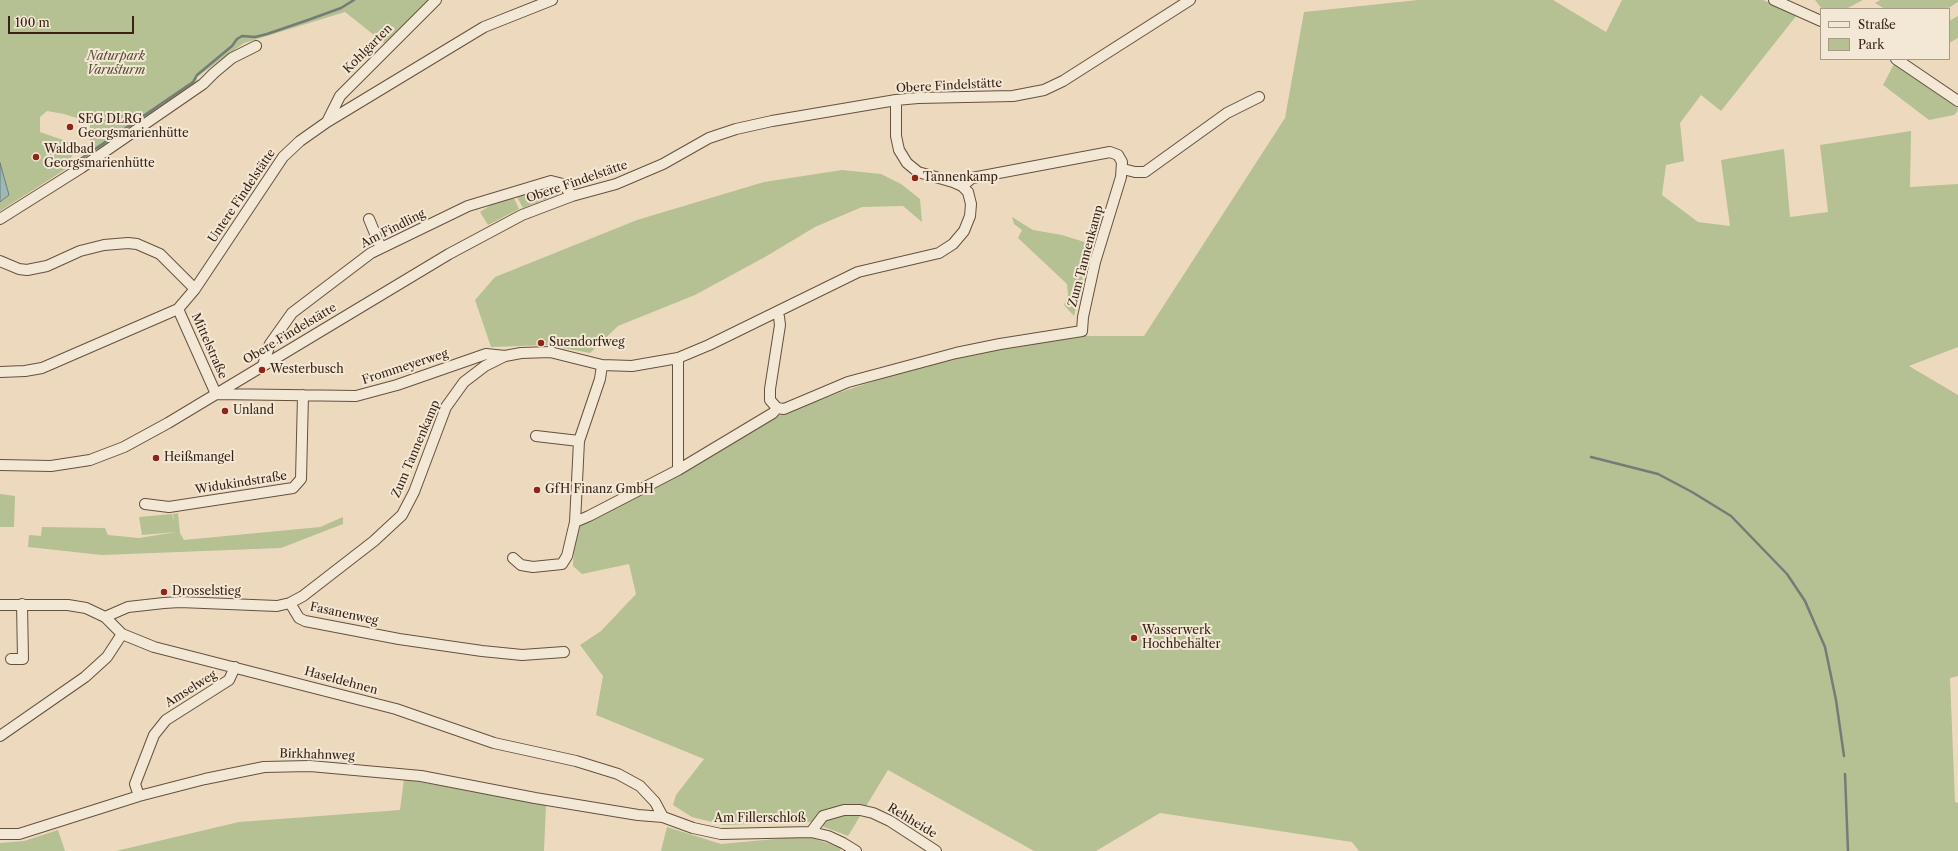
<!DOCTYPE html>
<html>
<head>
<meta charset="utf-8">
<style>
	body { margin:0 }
	#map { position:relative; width:1958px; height:851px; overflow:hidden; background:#eddabe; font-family:"Libre Caslon Text",serif }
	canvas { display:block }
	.legend { position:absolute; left:1820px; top:8px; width:130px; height:52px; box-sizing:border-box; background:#f3e7d5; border:1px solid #a89988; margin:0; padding:5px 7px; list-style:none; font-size:12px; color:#382314 }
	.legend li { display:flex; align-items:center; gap:8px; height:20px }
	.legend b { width:20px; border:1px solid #a89988 }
	.scale { position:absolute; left:8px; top:16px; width:126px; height:18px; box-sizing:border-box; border:2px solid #382314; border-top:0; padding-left:5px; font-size:12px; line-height:14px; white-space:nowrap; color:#382314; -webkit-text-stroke:3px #f3e7d5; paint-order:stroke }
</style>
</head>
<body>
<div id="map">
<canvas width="1958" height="851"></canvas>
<ul class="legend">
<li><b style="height:5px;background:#f3e7d5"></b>Straße</li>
<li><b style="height:11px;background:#b5c093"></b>Park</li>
</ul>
<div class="scale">100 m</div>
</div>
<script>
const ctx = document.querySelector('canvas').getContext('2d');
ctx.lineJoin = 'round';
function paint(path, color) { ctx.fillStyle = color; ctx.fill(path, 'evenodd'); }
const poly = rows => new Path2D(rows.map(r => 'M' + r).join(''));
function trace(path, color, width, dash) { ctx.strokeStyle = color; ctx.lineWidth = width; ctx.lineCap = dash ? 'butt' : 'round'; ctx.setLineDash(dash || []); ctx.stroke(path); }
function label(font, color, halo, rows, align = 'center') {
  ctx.font = font + ' "Libre Caslon Text",serif'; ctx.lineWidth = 4; ctx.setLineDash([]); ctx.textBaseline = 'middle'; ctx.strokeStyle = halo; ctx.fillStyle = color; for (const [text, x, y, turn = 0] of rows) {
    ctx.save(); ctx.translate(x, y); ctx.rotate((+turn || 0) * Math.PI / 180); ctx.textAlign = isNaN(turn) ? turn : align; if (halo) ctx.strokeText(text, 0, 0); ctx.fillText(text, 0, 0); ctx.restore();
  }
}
paint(poly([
	[0,0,431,0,384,43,345,12,244,43,197,77,197,86,99,151,90,143,90,122,64,114,47,111,40,117,40,132,77,145,66,169,0,211],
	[1418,0,1553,0,1606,32,1622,0,1763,0,1797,15,1721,111,1701,95,1680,123,1684,161,1666,165,1662,195,1698,222,1730,226,1721,160,1784,149,1790,217,1828,212,1820,145,1911,131,1910,187,1958,184,1958,347,1909,366,1958,395,1958,676,1950,678,1955,802,1958,803,1958,851,1359,851,1352,842,1160,813,1096,851,1034,851,888,770,848,836,811,822,724,825,692,817,673,805,676,795,704,759,596,715,603,676,580,645,601,631,636,594,629,564,582,574,573,566,574,542,581,524,775,417,844,391,914,368,990,350,1076,336,1144,336,1285,118,1304,12],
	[1815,0,1863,0,1846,9,1822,9],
	[1880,0,1958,0,1958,2,1947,9,1885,9,1875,3],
	[1958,16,1958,38,1949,43,1949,21],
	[1894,64,1958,108,1957,112,1954,115,1929,120,1883,85],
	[842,170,881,174,901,184,920,199,922,222,903,206,862,207,815,227,765,257,695,295,618,326,590,353,547,345,491,347,475,300,495,277,637,220,764,182],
	[554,185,558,188,560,193,559,194,523,208,517,197],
	[514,198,519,209,488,225,480,212,494,203],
	[1012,217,1033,230,1062,235,1091,244,1074,316,1064,305,1068,295,1067,284,1018,238,1022,230,1014,224],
	[0,494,15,496,14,527,0,527],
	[178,513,180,533,184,540,320,527,343,517,343,524,281,548,102,555,28,547,29,535,41,536,42,527,105,528,108,535,139,538,176,532,142,535,139,517,172,514,174,522,173,514],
	[404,779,546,805,544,851,116,851,239,822,400,810],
	[667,827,721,844,807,836,841,848,840,851,661,851],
	[58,830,65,851,0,851,0,843,24,841]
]), '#b5c093');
const water = poly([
	[0,163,9,195,0,202,0,163]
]);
paint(water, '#9bb9b9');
trace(water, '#737d77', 1);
trace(poly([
	[79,160,193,82,197,75,232,46,237,39,242,36,255,37,267,34,308,20,341,8,354,0],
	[1591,457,1658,474,1692,492,1731,516,1787,574,1805,601,1825,647,1836,700,1844,756],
	[1845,774,1848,851]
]), '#737d77', 2.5);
const street = poly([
	[1774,0,1821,21],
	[1896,59,1958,101],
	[327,122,340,96,436,0],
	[1123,169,1135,172,1145,172,1227,113,1259,97],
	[0,219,81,168,203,84,214,73,232,58,256,46],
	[369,219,381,248],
	[0,261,19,269,27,270,47,266,80,251,104,245,128,243,137,244,160,254,195,289],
	[178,309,216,394,356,396,397,385,486,354,505,356],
	[776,313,779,317,780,325,770,389,770,400,777,408,784,409,848,382,956,353,1000,344,1082,331,1083,317,1095,262,1121,177,1122,162,1118,155,1110,152,972,178,962,186],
	[263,365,270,344,292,313,371,253,468,206,551,181,563,184,572,196],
	[0,372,25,371,42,368,178,309,195,289,283,157,300,141,327,122,484,27,552,0],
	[536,436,579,441],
	[0,465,51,466,90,460,124,447,168,423,449,254,522,215,572,196,616,184,663,164,709,138,736,129,772,121,896,100,918,98,1013,96,1044,90,1063,81,1190,0],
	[678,470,678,358],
	[145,504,169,507,293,488,301,479,303,395],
	[575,522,589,516,678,470,773,413,777,408],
	[513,558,521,565,533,567,562,564,567,556,575,522,579,441,600,379,602,365],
	[290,603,299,618,305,621,399,639,482,651,522,655,564,652],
	[0,605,68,605,86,608,105,617,122,634,154,647,396,709,494,743,576,761,618,774,640,786,655,802,663,817],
	[105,617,128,607,164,603,180,602,277,606,290,603,303,596,374,541,402,515,414,492,446,407,464,382,485,366,505,356,521,353,550,352,602,365,632,366,678,358,709,345,858,272,939,253,953,244,964,231,970,216,971,204,968,192,962,186,953,182,918,172,907,163,899,150,896,136,896,100],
	[11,659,23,659,22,604],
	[0,736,85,677,107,657,122,634],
	[139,796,135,784,154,735,166,720,229,680,235,667],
	[811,832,823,816,844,810,860,810,873,813,890,821,936,851],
	[0,834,19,834,139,796,205,779,264,767,310,766,421,776,535,798,638,815,663,817,693,828,721,834,811,832,828,836,843,843,856,851]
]);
trace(street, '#65513e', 12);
trace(street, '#f3e7d5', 10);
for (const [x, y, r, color] of [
	[70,127,4,"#8f2418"],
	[36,157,4,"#8f2418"],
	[915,178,4,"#8f2418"],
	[541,343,4,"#8f2418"],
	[262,370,4,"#8f2418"],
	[225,411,4,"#8f2418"],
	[156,458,4,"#8f2418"],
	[537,490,4,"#8f2418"],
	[164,592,4,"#8f2418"],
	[1134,638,4,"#8f2418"]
]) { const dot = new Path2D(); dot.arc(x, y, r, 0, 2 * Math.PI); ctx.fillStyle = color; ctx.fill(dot); trace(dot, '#f3e7d5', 1.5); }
label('12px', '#382314', '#f3e7d5', [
	["Kohlgarten",368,49,-45],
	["Obere Findelstätte",949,86,-3],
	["Obere Findelstätte",577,182,-19],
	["Untere Findelstätte",242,196,-56],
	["Am Findling",393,229,-27],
	["Zum Tannenkamp",1086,256,-75],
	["Obere Findelstätte",290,334,-31],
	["Mittelstraße",209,346,66],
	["Frommeyerweg",405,367,-18],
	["Zum Tannenkamp",416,449,-67],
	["Widukindstraße",241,483,-9],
	["Fasanenweg",344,614,12],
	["Haseldehnen",341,681,15],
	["Amselweg",191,689,-32],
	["Birkhahnweg",317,755,2],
	["Am Fillerschloß",760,819],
	["Rehheide",912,821,31]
]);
label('italic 12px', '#574a34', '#f3e7d5', [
	["Naturpark",116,57],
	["Varusturm",116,71]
]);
label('12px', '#382314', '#f3e7d5', [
	["SEG DLRG",78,120],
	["Georgsmarienhütte",78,134],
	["Waldbad",44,150],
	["Georgsmarienhütte",44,164],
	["Tannenkamp",923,178],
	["Suendorfweg",549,343],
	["Westerbusch",270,370],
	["Unland",233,411],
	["Heißmangel",164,458],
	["GfH Finanz GmbH",545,490],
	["Drosselstieg",172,592],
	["Wasserwerk",1142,631],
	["Hochbehälter",1142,645]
], 'left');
</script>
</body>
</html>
